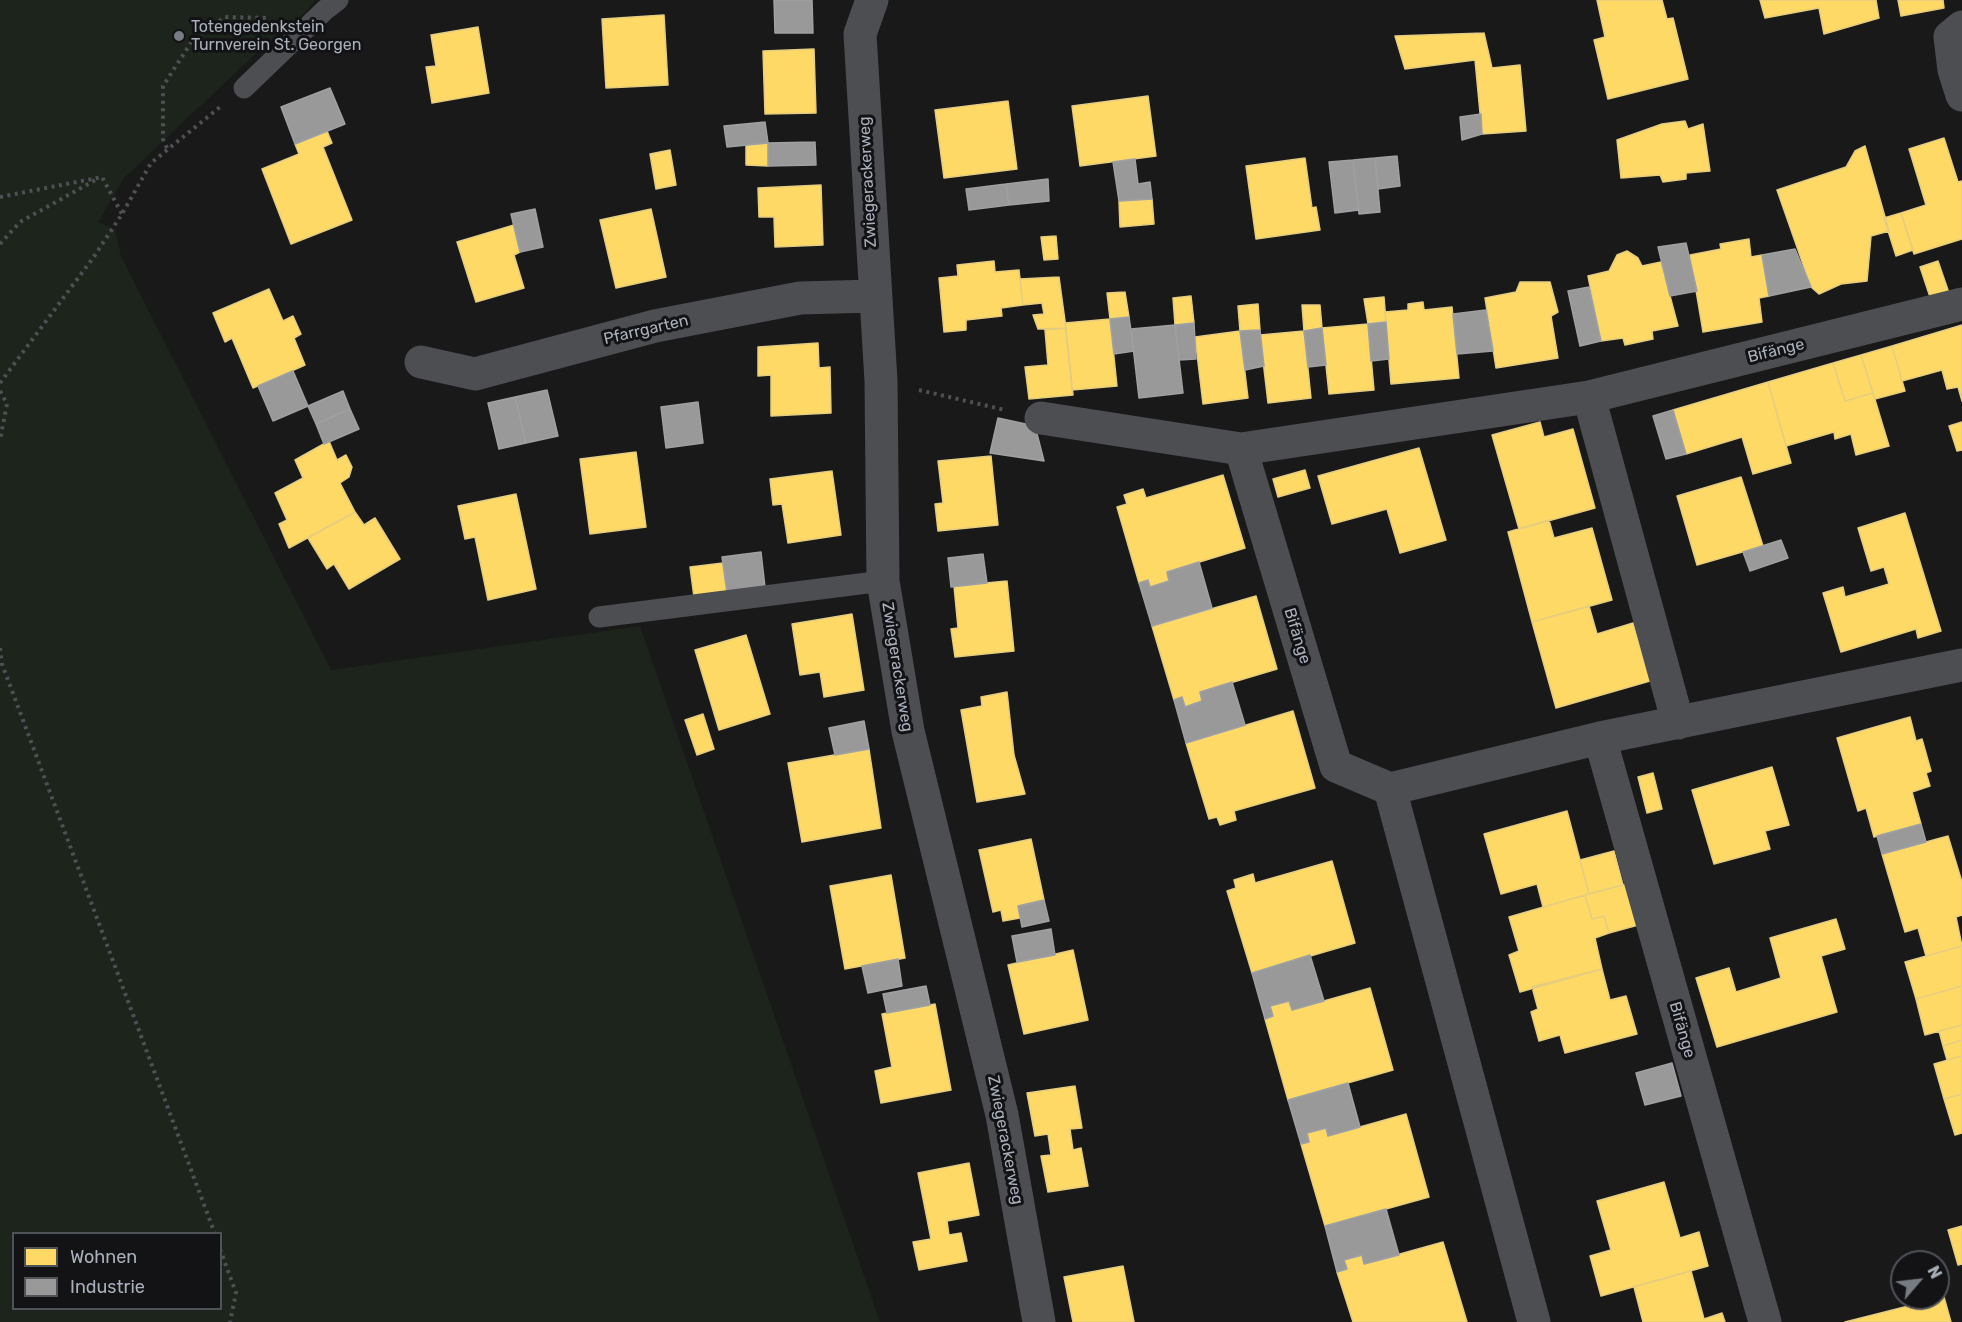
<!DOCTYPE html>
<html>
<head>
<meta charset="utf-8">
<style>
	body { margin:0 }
	#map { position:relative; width:1962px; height:1322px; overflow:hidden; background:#191919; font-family:Rubik,sans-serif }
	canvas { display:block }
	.legend { position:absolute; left:12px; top:1232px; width:210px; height:78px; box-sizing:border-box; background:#131315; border:2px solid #4f5257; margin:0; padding:8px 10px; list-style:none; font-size:18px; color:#a9b0bb }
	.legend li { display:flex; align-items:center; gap:12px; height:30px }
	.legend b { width:30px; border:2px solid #4f5257 }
	.north { position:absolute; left:1890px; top:1250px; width:60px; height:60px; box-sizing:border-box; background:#131315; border:2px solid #4f5257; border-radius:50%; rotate:62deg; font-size:16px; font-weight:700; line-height:24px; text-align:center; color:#a9b0bb }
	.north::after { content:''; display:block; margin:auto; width:21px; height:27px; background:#777b82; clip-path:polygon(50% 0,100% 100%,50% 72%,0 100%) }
</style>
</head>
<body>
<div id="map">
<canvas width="1962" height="1322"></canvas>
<ul class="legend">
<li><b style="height:16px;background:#ffd966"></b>Wohnen</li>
<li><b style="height:16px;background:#999"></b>Industrie</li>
</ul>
<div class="north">N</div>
</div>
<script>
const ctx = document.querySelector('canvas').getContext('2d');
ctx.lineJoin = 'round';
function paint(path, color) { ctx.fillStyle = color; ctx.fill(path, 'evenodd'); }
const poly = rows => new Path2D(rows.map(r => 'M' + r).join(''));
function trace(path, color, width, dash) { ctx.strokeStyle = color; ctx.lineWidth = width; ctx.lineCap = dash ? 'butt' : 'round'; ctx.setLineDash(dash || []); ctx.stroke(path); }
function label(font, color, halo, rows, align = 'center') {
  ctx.font = font + ' Rubik,sans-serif'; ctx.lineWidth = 6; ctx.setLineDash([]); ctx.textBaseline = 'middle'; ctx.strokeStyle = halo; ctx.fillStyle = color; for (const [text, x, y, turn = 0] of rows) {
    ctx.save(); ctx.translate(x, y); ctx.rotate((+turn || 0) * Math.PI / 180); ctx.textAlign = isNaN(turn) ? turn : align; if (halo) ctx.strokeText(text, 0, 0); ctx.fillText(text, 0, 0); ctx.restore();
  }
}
paint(poly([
	[0,0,315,0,306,12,267,43,124,178,98,222,115,229,121,256,331,670,640,626,880,1322,0,1322],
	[14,1234,220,1234,220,1308,14,1308]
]), '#1c241c');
const homes = poly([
	[1597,0,1662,0,1667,19,1673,18,1688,79,1608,99,1594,40,1605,37,1597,0],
	[1760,0,1876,0,1879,18,1824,34,1819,8,1765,18,1760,0],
	[1898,0,1943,0,1944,8,1901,16,1898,0],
	[664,15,668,85,606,88,602,19,664,15],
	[478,27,489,93,432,103,426,67,436,66,431,35,478,27],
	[1484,33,1492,68,1520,65,1526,131,1482,134,1475,60,1405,69,1395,36,1484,33],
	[814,49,816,113,765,114,763,51,814,49],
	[1148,96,1156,156,1080,166,1072,106,1148,96],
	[1008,101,1017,169,944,178,935,110,1008,101],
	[1685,121,1688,129,1703,124,1710,171,1686,173,1686,179,1663,182,1660,175,1621,178,1617,140,1662,124,1685,121],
	[327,131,332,143,323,147,352,220,291,244,262,169,299,154,295,144,327,131],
	[1944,138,1958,182,1962,181,1962,239,1914,254,1901,213,1926,205,1909,149,1944,138],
	[768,143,768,166,746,165,746,145,768,143],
	[1865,146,1889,231,1871,236,1867,281,1841,284,1819,294,1811,287,1777,190,1846,167,1855,151,1865,146],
	[670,150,676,185,656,189,650,154,670,150],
	[1305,158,1312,208,1316,207,1320,230,1256,239,1246,166,1305,158],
	[821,185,823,245,775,247,774,217,759,217,758,188,821,185],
	[1152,199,1154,224,1120,227,1119,201,1152,199],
	[651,209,666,277,616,288,600,220,651,209],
	[1901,213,1913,250,1896,256,1884,218,1901,213],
	[514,225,520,252,514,255,524,288,476,302,457,242,514,225],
	[1056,236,1058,259,1044,260,1041,237,1056,236],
	[1749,239,1751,257,1762,255,1769,296,1759,298,1762,322,1703,332,1690,255,1721,249,1720,244,1749,239],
	[1627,251,1638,258,1642,266,1661,262,1678,326,1652,331,1653,339,1625,345,1623,338,1601,341,1588,276,1609,271,1617,255,1627,251],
	[994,261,995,272,1019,270,1023,305,1001,308,1002,316,966,320,966,330,944,332,939,278,958,276,957,265,994,261],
	[1938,261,1949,293,1931,300,1920,267,1938,261],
	[1059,277,1066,328,1038,329,1033,315,1044,314,1042,303,1023,305,1020,279,1059,277],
	[1520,282,1550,282,1558,312,1551,316,1558,358,1496,368,1485,298,1516,292,1520,282],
	[269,289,283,321,293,316,301,334,294,338,305,365,253,388,232,338,225,342,213,313,269,289],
	[1125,292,1129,317,1110,319,1107,293,1125,292],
	[1191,296,1194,323,1175,325,1173,298,1191,296],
	[1384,297,1386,322,1368,324,1364,299,1384,297],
	[1423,302,1424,310,1452,307,1459,378,1391,384,1385,312,1408,310,1408,304,1423,302],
	[1258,304,1260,330,1240,331,1238,306,1258,304],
	[1302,305,1320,305,1322,328,1304,331,1302,305],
	[1110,319,1117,386,1072,390,1065,323,1110,319],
	[1368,324,1374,390,1329,394,1322,328,1368,324],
	[1962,325,1962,401,1958,387,1947,389,1942,370,1902,381,1892,346,1962,325],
	[1066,328,1073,395,1029,399,1025,367,1048,365,1045,330,1066,328],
	[1240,331,1248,398,1203,404,1195,337,1240,331],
	[1304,331,1311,398,1268,403,1260,335,1304,331],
	[818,343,819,368,830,367,831,413,771,416,771,375,758,376,758,347,818,343],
	[1892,346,1905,391,1875,399,1861,355,1892,346],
	[1861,355,1873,393,1845,401,1833,363,1861,355],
	[1833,363,1845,401,1873,393,1889,446,1856,455,1851,434,1835,439,1834,432,1786,446,1768,382,1833,363],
	[1768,382,1791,463,1753,474,1742,437,1686,454,1673,410,1768,382],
	[1540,422,1544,437,1573,429,1595,508,1519,529,1492,435,1540,422],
	[1962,422,1962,450,1957,451,1949,426,1962,422],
	[329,441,337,460,346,455,352,467,349,477,340,483,355,512,289,548,279,524,287,520,275,493,303,478,295,460,329,441],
	[1419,448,1446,540,1400,553,1387,509,1332,524,1318,476,1419,448],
	[636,452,646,527,590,534,580,459,636,452],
	[991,456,998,525,938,531,935,504,943,503,938,461,991,456],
	[1305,470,1310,488,1278,497,1273,479,1305,470],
	[832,471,841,535,788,543,782,504,773,505,770,479,832,471],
	[1223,475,1245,548,1167,572,1169,581,1150,587,1148,580,1139,583,1117,507,1127,504,1124,495,1143,489,1146,498,1223,475],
	[1741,477,1763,546,1697,565,1677,496,1741,477],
	[516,494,536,589,488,600,475,537,465,539,458,506,516,494],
	[355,512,364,525,375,518,400,559,349,589,334,564,327,569,308,538,355,512],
	[1905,513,1941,631,1918,638,1916,629,1841,652,1823,593,1843,587,1845,597,1889,584,1884,567,1871,571,1858,528,1905,513],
	[1549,520,1554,538,1592,528,1612,600,1532,622,1508,532,1549,520],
	[723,563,727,593,694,597,690,567,723,563],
	[1007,581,1014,651,955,657,951,629,958,628,954,586,1007,581],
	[1256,596,1277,669,1200,692,1202,701,1185,707,1182,697,1174,700,1152,626,1256,596],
	[1589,606,1597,634,1633,623,1650,681,1556,708,1532,622,1589,606],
	[852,614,864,690,824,697,820,672,800,675,792,624,852,614],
	[746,635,770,714,719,730,695,650,746,635],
	[1007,692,1014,755,1025,794,977,802,961,710,982,706,981,697,1007,692],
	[1293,711,1315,788,1234,811,1236,820,1220,825,1217,817,1209,819,1186,743,1293,711],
	[703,714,714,749,697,755,685,720,703,714],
	[1910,717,1916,741,1922,739,1931,771,1926,773,1930,786,1912,792,1921,824,1874,837,1866,808,1858,811,1837,738,1910,717],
	[869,749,881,828,802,842,788,763,869,749],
	[1772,767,1789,825,1765,831,1770,849,1714,864,1692,790,1772,767],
	[1653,773,1662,809,1647,813,1638,777,1653,773],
	[1567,811,1589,894,1543,907,1537,884,1501,894,1484,834,1567,811],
	[1948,836,1962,882,1962,915,1956,917,1962,946,1926,956,1918,928,1905,932,1882,854,1948,836],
	[1031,839,1044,900,1018,906,1020,918,1003,921,1001,910,993,912,979,850,1031,839],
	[1614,851,1623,885,1589,894,1580,860,1614,851],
	[1332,861,1355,943,1252,973,1227,891,1236,888,1234,880,1253,874,1255,883,1332,861],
	[891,875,905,958,845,969,830,886,891,875],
	[1630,883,1642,924,1609,933,1604,916,1592,919,1585,895,1630,883],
	[1585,895,1592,919,1604,916,1609,933,1595,938,1602,969,1520,992,1509,955,1519,951,1509,917,1585,895],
	[1836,919,1845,949,1821,956,1837,1012,1717,1047,1696,978,1729,968,1736,992,1781,978,1770,938,1836,919],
	[1962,946,1962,986,1916,999,1905,962,1962,946],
	[1073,950,1088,1020,1024,1034,1008,965,1073,950],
	[1602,969,1610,1000,1626,996,1637,1034,1565,1053,1560,1035,1539,1041,1531,1012,1538,1009,1532,987,1602,969],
	[1962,986,1962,1025,1925,1035,1916,999,1962,986],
	[1370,988,1393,1070,1288,1100,1265,1019,1273,1016,1270,1006,1289,1001,1292,1010,1370,988],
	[935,1004,951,1090,881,1103,875,1071,892,1067,882,1014,935,1004],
	[1962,1025,1962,1040,1943,1046,1939,1031,1962,1025],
	[1962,1040,1962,1056,1947,1060,1943,1046,1962,1040],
	[1962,1056,1962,1094,1944,1099,1934,1064,1962,1056],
	[1075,1086,1082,1128,1070,1129,1073,1150,1081,1148,1088,1186,1048,1192,1041,1156,1051,1155,1048,1134,1035,1136,1027,1093,1075,1086],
	[1962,1094,1962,1133,1955,1135,1944,1099,1962,1094],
	[1406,1114,1429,1197,1325,1226,1301,1144,1309,1142,1307,1133,1326,1128,1328,1136,1406,1114],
	[969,1163,979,1215,947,1221,949,1235,961,1233,967,1261,919,1270,913,1242,931,1239,918,1173,969,1163],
	[1664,1182,1680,1238,1699,1232,1708,1266,1601,1296,1590,1256,1611,1250,1597,1201,1664,1182],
	[1962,1226,1962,1264,1958,1265,1948,1230,1962,1226],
	[1443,1242,1467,1322,1353,1322,1337,1272,1347,1269,1344,1260,1362,1255,1364,1264,1443,1242],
	[1123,1266,1134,1322,1073,1322,1064,1277,1123,1266],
	[1691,1271,1704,1319,1722,1313,1725,1322,1643,1322,1634,1287,1691,1271],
	[1944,1297,1951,1322,1845,1322,1944,1297]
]);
paint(homes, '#ffd966');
trace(homes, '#e5cd80', 1.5);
const industry = poly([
	[774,0,812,0,813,33,775,33,774,0],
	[330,88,345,124,295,144,281,107,330,88],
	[1481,114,1482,134,1462,140,1460,117,1481,114],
	[765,122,768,143,727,147,724,126,765,122],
	[815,142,816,165,768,166,768,143,815,142],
	[1397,156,1400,186,1378,189,1375,158,1397,156],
	[1375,158,1380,212,1359,214,1353,160,1375,158],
	[1135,159,1138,184,1150,182,1152,199,1119,201,1113,162,1135,159],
	[1353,160,1359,210,1335,213,1329,162,1353,160],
	[1048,179,1049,201,1009,205,1006,184,1048,179],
	[1006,184,1009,205,969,210,966,189,1006,184],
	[535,209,543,247,520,252,511,214,535,209],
	[1686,243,1697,291,1670,296,1658,247,1686,243],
	[1795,249,1811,287,1769,296,1762,255,1795,249],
	[1589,287,1601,341,1580,346,1568,291,1589,287],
	[1486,310,1493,351,1457,354,1453,314,1486,310],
	[1129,317,1134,351,1114,354,1110,319,1129,317],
	[1386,322,1389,359,1371,361,1368,324,1386,322],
	[1194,323,1196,359,1179,360,1175,325,1194,323],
	[1175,325,1183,393,1139,398,1131,329,1175,325],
	[1322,328,1326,365,1308,367,1304,331,1322,328],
	[1260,330,1264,366,1245,370,1240,331,1260,330],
	[293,371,308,406,273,421,258,386,293,371],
	[547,390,558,436,526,443,515,397,547,390],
	[343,391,350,409,316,424,308,406,343,391],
	[515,397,526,443,499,449,488,403,515,397],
	[698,402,703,443,666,448,661,407,698,402],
	[350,409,359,429,324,444,316,424,350,409],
	[1673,410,1686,454,1666,459,1653,416,1673,410],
	[998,418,1035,426,1044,461,990,453,998,418],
	[1781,540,1788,558,1750,571,1743,552,1781,540],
	[761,552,765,587,727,593,722,557,761,552],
	[983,554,987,583,951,587,948,558,983,554],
	[1199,562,1212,608,1152,626,1139,583,1148,580,1150,587,1169,581,1167,572,1199,562],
	[1232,682,1245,725,1186,743,1174,700,1182,697,1185,707,1202,701,1200,692,1232,682],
	[864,721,869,749,835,755,829,728,864,721],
	[1921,824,1926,842,1882,854,1877,836,1921,824],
	[1044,900,1049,921,1022,927,1018,906,1044,900],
	[1051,929,1055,955,1017,962,1012,936,1051,929],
	[1310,955,1324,1001,1292,1010,1289,1001,1270,1006,1273,1016,1265,1019,1252,973,1310,955],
	[898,959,902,986,868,993,862,966,898,959],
	[926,986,930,1005,887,1013,883,994,926,986],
	[1672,1063,1681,1096,1645,1105,1636,1073,1672,1063],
	[1348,1083,1360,1127,1328,1136,1326,1128,1307,1133,1309,1142,1301,1144,1288,1100,1348,1083],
	[1386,1209,1399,1255,1364,1264,1362,1255,1344,1260,1347,1269,1337,1272,1325,1226,1386,1209]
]);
paint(industry, '#999');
trace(industry, '#9ea0a3', 1.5);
trace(poly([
	[167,148,163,139,163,86,192,41,225,17,270,18],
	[0,197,102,177,122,214],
	[0,244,20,222,99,178],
	[0,383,93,258,122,214,151,163,220,107],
	[919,390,1005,410],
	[0,391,7,404,0,440],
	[0,648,2,664,215,1234],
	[220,1249,236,1293,230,1322]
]), '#4f5054', 4, [3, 4.5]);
trace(poly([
	[244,88,325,10,338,0],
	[599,617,883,581]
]), '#4d4e52', 21);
trace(poly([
	[872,0,860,34,881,381,883,581,908,731,1002,1115,1039,1322],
	[1962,27,1950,37,1954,70,1962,95],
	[421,362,475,374,655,326,800,298,874,296],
	[1041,418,1241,449,1589,397],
	[1241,449,1336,766,1390,789],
	[1678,723,1589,397,1962,304],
	[1600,738,1765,1322],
	[1534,1322,1390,789,1600,738,1962,665]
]), '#4d4e52', 33);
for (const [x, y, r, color] of [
	[179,36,6,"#777b82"]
]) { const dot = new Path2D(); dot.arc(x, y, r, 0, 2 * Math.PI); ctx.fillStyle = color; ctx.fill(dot); trace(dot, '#131315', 2); }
label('16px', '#a9b0bb', '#131315', [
	["Totengedenkstein",191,27],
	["Turnverein St. Georgen",191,45]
], 'left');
label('16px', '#a9b0bb', '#131315', [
	["Zwiegerackerweg",868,182,-93],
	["Pfarrgarten",646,330,-13],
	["Bifänge",1776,351,-14],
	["Bifänge",1297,636,73],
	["Zwiegerackerweg",897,667,81],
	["Bifänge",1682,1030,74],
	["Zwiegerackerweg",1005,1140,79]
]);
</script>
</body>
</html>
